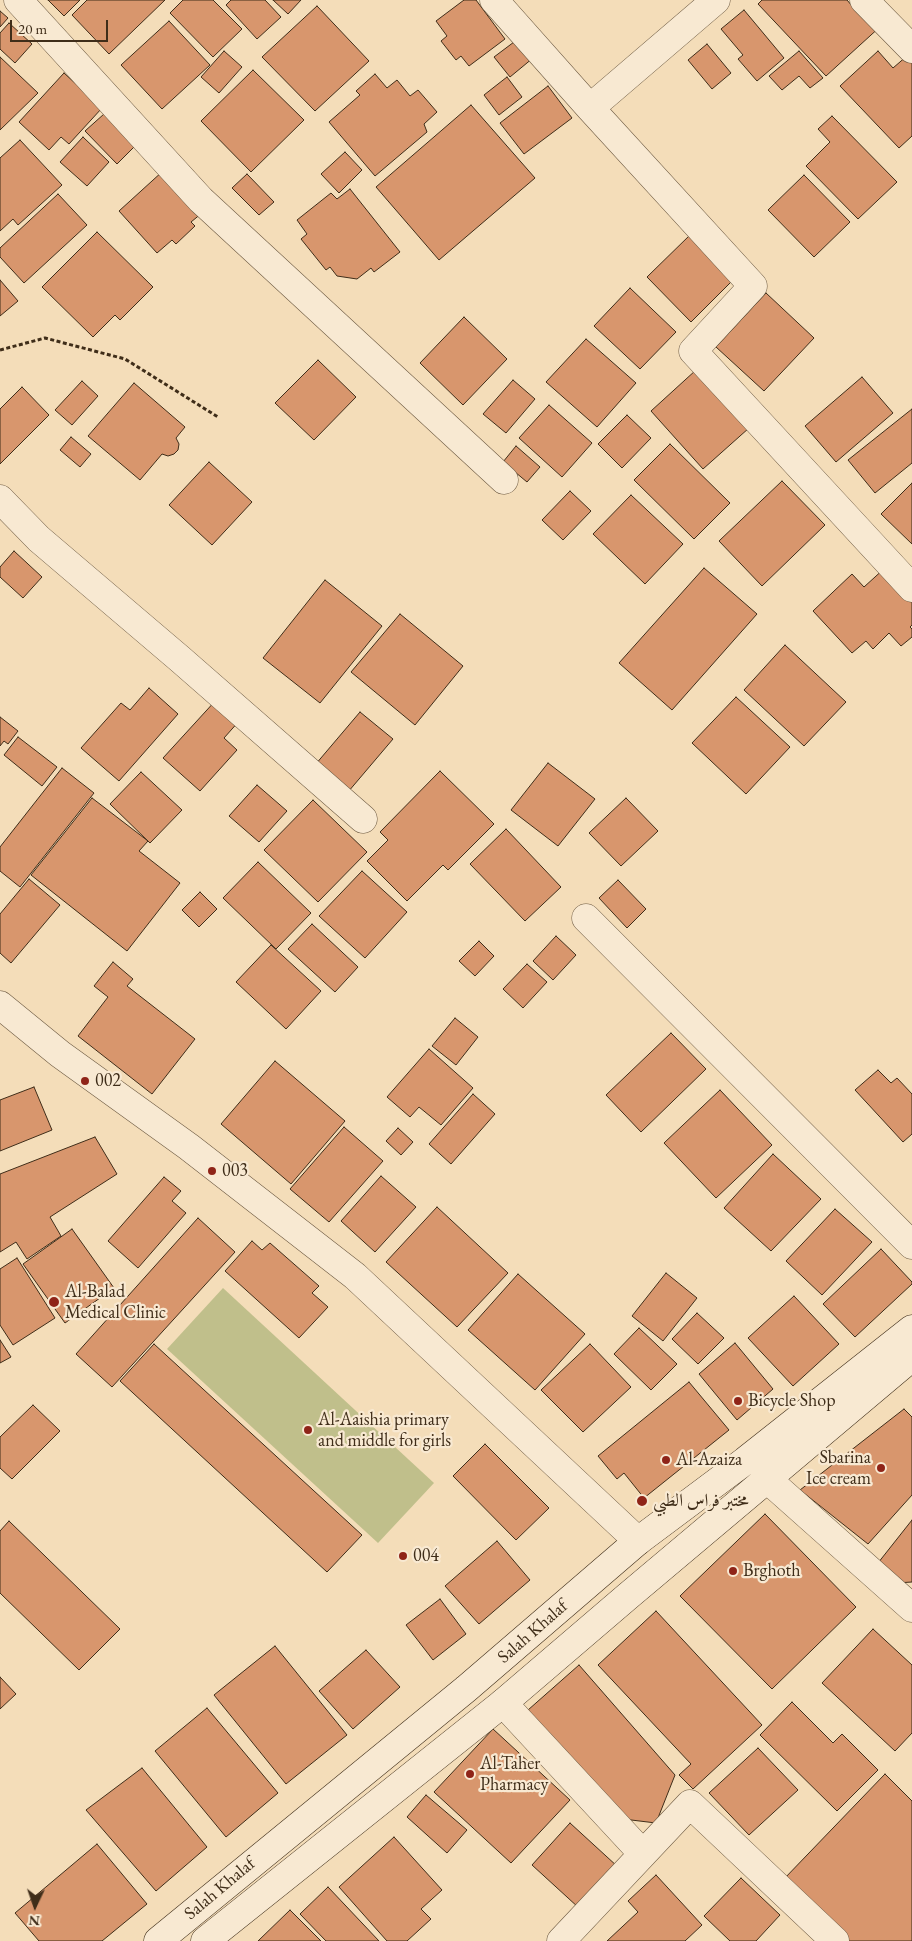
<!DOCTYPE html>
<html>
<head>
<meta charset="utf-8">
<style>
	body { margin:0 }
	#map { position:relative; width:912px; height:1941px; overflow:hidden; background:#f4ddb9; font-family:"EB Garamond",serif }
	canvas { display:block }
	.north { position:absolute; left:10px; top:1881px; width:50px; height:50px; -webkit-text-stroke:4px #f8e9d2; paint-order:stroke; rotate:183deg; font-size:14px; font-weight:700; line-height:20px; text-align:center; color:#3f2d19 }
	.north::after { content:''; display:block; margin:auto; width:18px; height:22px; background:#3f2d19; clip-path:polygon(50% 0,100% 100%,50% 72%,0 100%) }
	.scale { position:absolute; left:10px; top:20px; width:98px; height:22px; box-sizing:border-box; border:2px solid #3f2d19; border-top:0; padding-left:6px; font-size:15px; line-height:18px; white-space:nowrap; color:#3f2d19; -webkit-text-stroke:4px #f8e9d2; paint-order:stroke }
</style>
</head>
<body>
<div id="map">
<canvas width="912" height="1941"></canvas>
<div class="north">N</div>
<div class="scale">20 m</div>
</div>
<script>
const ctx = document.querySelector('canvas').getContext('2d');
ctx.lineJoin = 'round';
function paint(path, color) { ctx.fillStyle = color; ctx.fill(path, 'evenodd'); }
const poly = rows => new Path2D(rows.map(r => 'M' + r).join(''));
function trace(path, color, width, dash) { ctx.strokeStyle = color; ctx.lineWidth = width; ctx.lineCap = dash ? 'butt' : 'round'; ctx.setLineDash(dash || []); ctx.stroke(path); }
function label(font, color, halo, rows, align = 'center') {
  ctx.font = font + ' "EB Garamond",Amiri,serif'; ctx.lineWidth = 4.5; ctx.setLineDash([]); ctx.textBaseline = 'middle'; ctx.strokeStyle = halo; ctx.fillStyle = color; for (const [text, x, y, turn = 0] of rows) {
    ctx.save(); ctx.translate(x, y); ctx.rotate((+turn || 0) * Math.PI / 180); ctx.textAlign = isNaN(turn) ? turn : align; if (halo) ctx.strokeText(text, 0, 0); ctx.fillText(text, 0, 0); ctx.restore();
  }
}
paint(poly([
	[223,1288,434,1483,378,1543,167,1349]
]), '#c0bf8b');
const building = poly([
	[48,0,80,0,64,16,48,0],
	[87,0,165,0,109,54,72,15,87,0],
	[183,0,213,0,242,29,213,57,170,13,183,0],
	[231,0,265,0,281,17,257,39,226,5,231,0],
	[273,0,301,0,288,14,273,0],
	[464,0,476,0,505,39,469,66,461,56,456,60,441,41,447,36,436,21,464,0],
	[762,0,847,0,858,13,882,25,826,76,758,4,762,0],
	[317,6,369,61,315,111,262,57,317,6],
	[744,10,784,58,757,81,738,59,743,55,721,29,744,10],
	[0,11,8,18,0,27,0,11],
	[169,21,210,65,162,109,121,65,169,21],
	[9,23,32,44,15,63,0,49,0,33,9,23],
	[518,39,533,58,510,77,494,57,518,39],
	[707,44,731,73,712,89,688,60,707,44],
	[224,51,242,67,219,93,201,77,224,51],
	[799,51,823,78,810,88,799,76,782,90,769,76,799,51],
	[878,51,893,68,908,55,912,59,912,136,899,148,840,86,878,51],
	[0,57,38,93,0,130,0,57],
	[253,70,304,120,251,172,201,121,253,70],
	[64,73,102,108,69,144,61,137,49,150,19,122,64,73],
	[375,74,387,88,397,80,410,96,418,90,437,112,424,124,427,132,375,176,329,122,360,95,356,91,375,74],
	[507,77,522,97,499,115,484,95,507,77],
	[548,86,572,118,524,154,500,123,548,86],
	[471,105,535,178,439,260,376,187,471,105],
	[104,114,135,146,117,164,85,131,104,114],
	[832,116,897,182,858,219,806,166,830,142,818,129,832,116],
	[83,137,109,162,87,186,60,162,83,137],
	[20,140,62,185,18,225,13,219,0,231,0,158,20,140],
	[345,152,362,170,339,193,321,174,345,152],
	[163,171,202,213,191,222,195,226,176,244,172,240,157,253,119,211,163,171],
	[247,174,274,202,259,215,232,188,247,174],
	[804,175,850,222,814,257,768,210,804,175],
	[350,189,400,252,374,272,371,268,357,279,337,276,330,267,326,270,301,239,307,234,297,220,331,193,337,199,350,189],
	[58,194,87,225,24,283,0,257,0,248,58,194],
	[97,232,153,287,120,320,115,315,93,337,42,287,97,232],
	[690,235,734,279,691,322,647,277,690,235],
	[0,280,18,301,0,316,0,280],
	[630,288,676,332,640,369,594,326,630,288],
	[766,293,814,338,764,391,716,347,766,293],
	[464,317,507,359,463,405,420,363,464,317],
	[586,339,636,383,597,427,546,382,586,339],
	[318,360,356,397,314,440,275,403,318,360],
	[696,370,749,428,703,469,651,411,696,370],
	[862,377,893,413,836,462,805,426,862,377],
	[513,380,535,399,506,433,483,414,513,380],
	[82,381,98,396,72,425,55,410,82,381],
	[134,383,185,427,176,438,179,444,178,450,174,454,168,456,162,454,140,480,88,436,134,383],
	[22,387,49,415,0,464,0,409,22,387],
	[549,405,592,443,562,477,519,438,549,405],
	[912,409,912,463,875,493,848,460,912,409],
	[627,415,651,438,622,468,598,444,627,415],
	[71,437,91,454,80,467,60,450,71,437],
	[670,444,730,503,694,539,634,480,670,444],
	[516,446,540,467,527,482,503,462,516,446],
	[209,462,252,502,212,545,169,505,209,462],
	[782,481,825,525,762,586,719,541,782,481],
	[912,483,912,544,881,514,912,483],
	[570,491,591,511,563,540,542,520,570,491],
	[631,495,683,544,645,584,593,534,631,495],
	[14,551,42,577,23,598,0,577,0,567,14,551],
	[886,567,912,602,912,625,910,627,912,629,912,637,901,646,889,633,873,649,866,641,852,653,813,611,852,574,864,587,886,567],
	[704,568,757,614,672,710,619,663,704,568],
	[325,580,382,626,320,703,263,658,325,580],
	[400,614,463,666,415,725,351,672,400,614],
	[785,645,846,702,804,746,744,690,785,645],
	[149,688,178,714,119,781,81,748,121,703,130,710,149,688],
	[736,697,790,747,746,794,692,743,736,697],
	[217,699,240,720,224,738,237,750,200,791,163,758,217,699],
	[360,712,393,739,348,792,315,765,360,712],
	[0,717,18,731,8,744,4,741,0,746,0,717],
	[18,737,57,767,42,786,4,755,18,737],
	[548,763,595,799,558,846,511,810,548,763],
	[62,768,94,793,20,887,0,871,0,847,62,768],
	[440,771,494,824,448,870,443,865,407,901,367,861,388,840,380,832,440,771],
	[141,772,182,810,150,843,110,804,141,772],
	[257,785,287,811,259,842,229,816,257,785],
	[92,798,148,841,139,851,180,883,127,951,31,875,92,798],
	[626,798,658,831,621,866,589,833,626,798],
	[313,800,367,852,318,902,264,850,313,800],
	[506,829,561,887,525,921,470,864,506,829],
	[258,862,311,913,276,949,223,898,258,862],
	[362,871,407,912,365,958,319,916,362,871],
	[29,879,60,905,11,963,0,953,0,914,29,879],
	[618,880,646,909,627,928,599,898,618,880],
	[200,892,217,909,199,927,182,910,200,892],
	[312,924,358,967,335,992,288,949,312,924],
	[556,936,576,955,553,980,533,961,556,936],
	[479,941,494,956,475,976,459,961,479,941],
	[271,945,321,991,286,1029,236,982,271,945],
	[113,962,133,979,127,986,195,1039,152,1094,78,1036,108,997,94,986,113,962],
	[527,964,547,982,523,1008,503,989,527,964],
	[455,1018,478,1037,456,1065,432,1046,455,1018],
	[671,1033,706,1069,641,1132,606,1095,671,1033],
	[429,1049,473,1088,441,1125,419,1107,410,1117,387,1097,429,1049],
	[275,1061,345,1121,291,1184,221,1124,275,1061],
	[878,1070,891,1083,897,1078,912,1094,912,1134,903,1142,855,1090,878,1070],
	[34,1087,52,1130,0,1151,0,1100,34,1087],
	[720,1090,772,1145,716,1198,664,1143,720,1090],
	[473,1094,495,1114,451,1164,429,1144,473,1094],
	[344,1127,383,1161,329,1222,290,1189,344,1127],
	[398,1128,413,1142,401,1155,386,1141,398,1128],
	[95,1137,117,1174,50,1217,61,1236,27,1259,16,1242,0,1252,0,1174,95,1137],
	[773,1154,821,1199,771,1251,724,1208,773,1154],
	[381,1176,416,1207,375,1252,341,1221,381,1176],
	[164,1177,181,1191,172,1201,186,1213,138,1268,108,1241,164,1177],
	[437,1207,508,1273,457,1327,386,1262,437,1207],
	[835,1209,872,1242,822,1295,786,1261,835,1209],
	[198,1218,235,1252,112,1387,76,1354,198,1218],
	[72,1229,114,1288,65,1323,23,1264,72,1229],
	[252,1241,262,1250,270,1243,319,1286,312,1293,328,1307,299,1338,225,1271,252,1241],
	[881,1249,912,1282,912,1284,855,1337,823,1304,881,1249],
	[17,1258,55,1318,13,1345,0,1325,0,1269,17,1258],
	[666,1273,697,1298,663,1341,632,1316,666,1273],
	[518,1274,585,1334,535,1390,468,1330,518,1274],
	[794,1296,839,1344,793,1386,748,1338,794,1296],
	[697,1313,724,1338,698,1364,672,1339,697,1313],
	[639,1328,677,1364,651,1390,614,1354,639,1328],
	[0,1340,11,1357,0,1363,0,1340],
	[735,1343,773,1389,737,1420,699,1374,735,1343],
	[154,1344,362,1535,327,1572,120,1381,154,1344],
	[590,1344,631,1387,583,1432,541,1390,590,1344],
	[689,1382,729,1430,644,1498,624,1473,617,1479,598,1456,689,1382],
	[33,1405,60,1431,12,1479,0,1468,0,1437,33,1405],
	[904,1409,912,1417,912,1495,868,1544,800,1490,904,1409],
	[485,1444,549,1508,516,1540,453,1476,485,1444],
	[765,1514,856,1607,772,1689,680,1596,765,1514],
	[912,1520,912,1582,896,1583,878,1563,912,1520],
	[9,1521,120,1629,79,1670,0,1593,0,1531,9,1521],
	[497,1541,530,1580,479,1624,445,1586,497,1541],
	[440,1599,466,1634,433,1660,406,1625,440,1599],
	[656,1611,762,1725,693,1789,679,1775,691,1764,598,1665,656,1611],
	[873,1629,912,1665,912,1733,895,1751,822,1683,873,1629],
	[275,1646,347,1735,286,1784,214,1695,275,1646],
	[366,1650,400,1687,353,1729,319,1691,366,1650],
	[579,1665,675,1775,656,1823,623,1819,528,1710,579,1665],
	[0,1677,16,1694,0,1709,0,1677],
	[792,1702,833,1743,842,1734,878,1770,837,1811,760,1735,792,1702],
	[207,1708,278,1793,226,1837,155,1751,207,1708],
	[493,1729,570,1800,511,1863,434,1792,493,1729],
	[758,1748,798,1790,749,1835,709,1793,758,1748],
	[142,1768,207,1847,156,1891,86,1810,142,1768],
	[885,1774,912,1801,912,1941,847,1941,783,1880,885,1774],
	[426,1795,467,1830,447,1853,407,1817,426,1795],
	[570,1823,618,1867,579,1908,532,1865,570,1823],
	[394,1837,442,1890,421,1909,431,1919,407,1941,387,1941,339,1887,394,1837],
	[97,1844,147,1904,102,1941,39,1941,15,1913,97,1844],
	[656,1875,702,1925,685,1941,607,1941,638,1912,628,1901,656,1875],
	[741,1878,780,1915,756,1941,730,1941,704,1916,741,1878],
	[328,1887,379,1941,326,1941,300,1914,328,1887],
	[290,1910,321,1941,258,1941,290,1910]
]);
paint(building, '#d8966d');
trace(building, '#3f2d19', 1);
const street = poly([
	[18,0,201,200,504,480],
	[494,0,590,108,753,286,693,351,912,588],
	[864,0,912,49],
	[590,108,716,0],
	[0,499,39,539,180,659,363,819],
	[586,918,912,1245],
	[0,1005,60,1054,189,1147,355,1276,638,1541],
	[767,1479,912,1608],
	[503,1703,643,1854],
	[561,1941,690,1804,835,1941]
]);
const secondary = poly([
	[158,1941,466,1689,638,1541,745,1461,912,1329],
	[205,1941,503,1703,628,1596,912,1357]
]);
trace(street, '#6c5941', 29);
trace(secondary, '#3f2d19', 29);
trace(poly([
	[0,350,45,338,125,359,218,417]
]), '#3f2d19', 3, [4, 2.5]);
trace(street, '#f8e9d2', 28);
trace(secondary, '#f8e9d2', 28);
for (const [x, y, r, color] of [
	[85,1081,5,"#8f2418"],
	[212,1171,5,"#8f2418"],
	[54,1302,6,"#8f2418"],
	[738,1401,5,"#8f2418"],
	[308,1430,5,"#8f2418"],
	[666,1460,5,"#8f2418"],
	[881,1468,5,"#8f2418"],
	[642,1501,6,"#8f2418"],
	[403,1556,5,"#8f2418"],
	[733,1571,5,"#8f2418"],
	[470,1774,5,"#8f2418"]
]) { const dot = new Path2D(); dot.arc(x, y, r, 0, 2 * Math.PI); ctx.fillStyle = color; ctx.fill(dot); trace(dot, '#f8e9d2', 2); }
label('18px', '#3f2d19', '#f8e9d2', [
	["002",95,1081],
	["003",222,1171],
	["Al-Balad",65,1292],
	["Medical Clinic",65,1313],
	["Bicycle Shop",748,1401],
	["Al-Aaishia primary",318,1420],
	["and middle for girls",318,1441],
	["Sbarina",871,1458,"right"],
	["Ice cream",871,1479,"right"],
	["Al-Azaiza",676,1460],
	["مختبر فراس الطبي",653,1501],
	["004",413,1556],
	["Brghoth",743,1571],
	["Al-Taher",480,1764],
	["Pharmacy",480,1785]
], 'left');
label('18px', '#3f2d19', '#f8e9d2', [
	["Salah Khalaf",533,1632,-41],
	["Salah Khalaf",220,1889,-40]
]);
</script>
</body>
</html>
